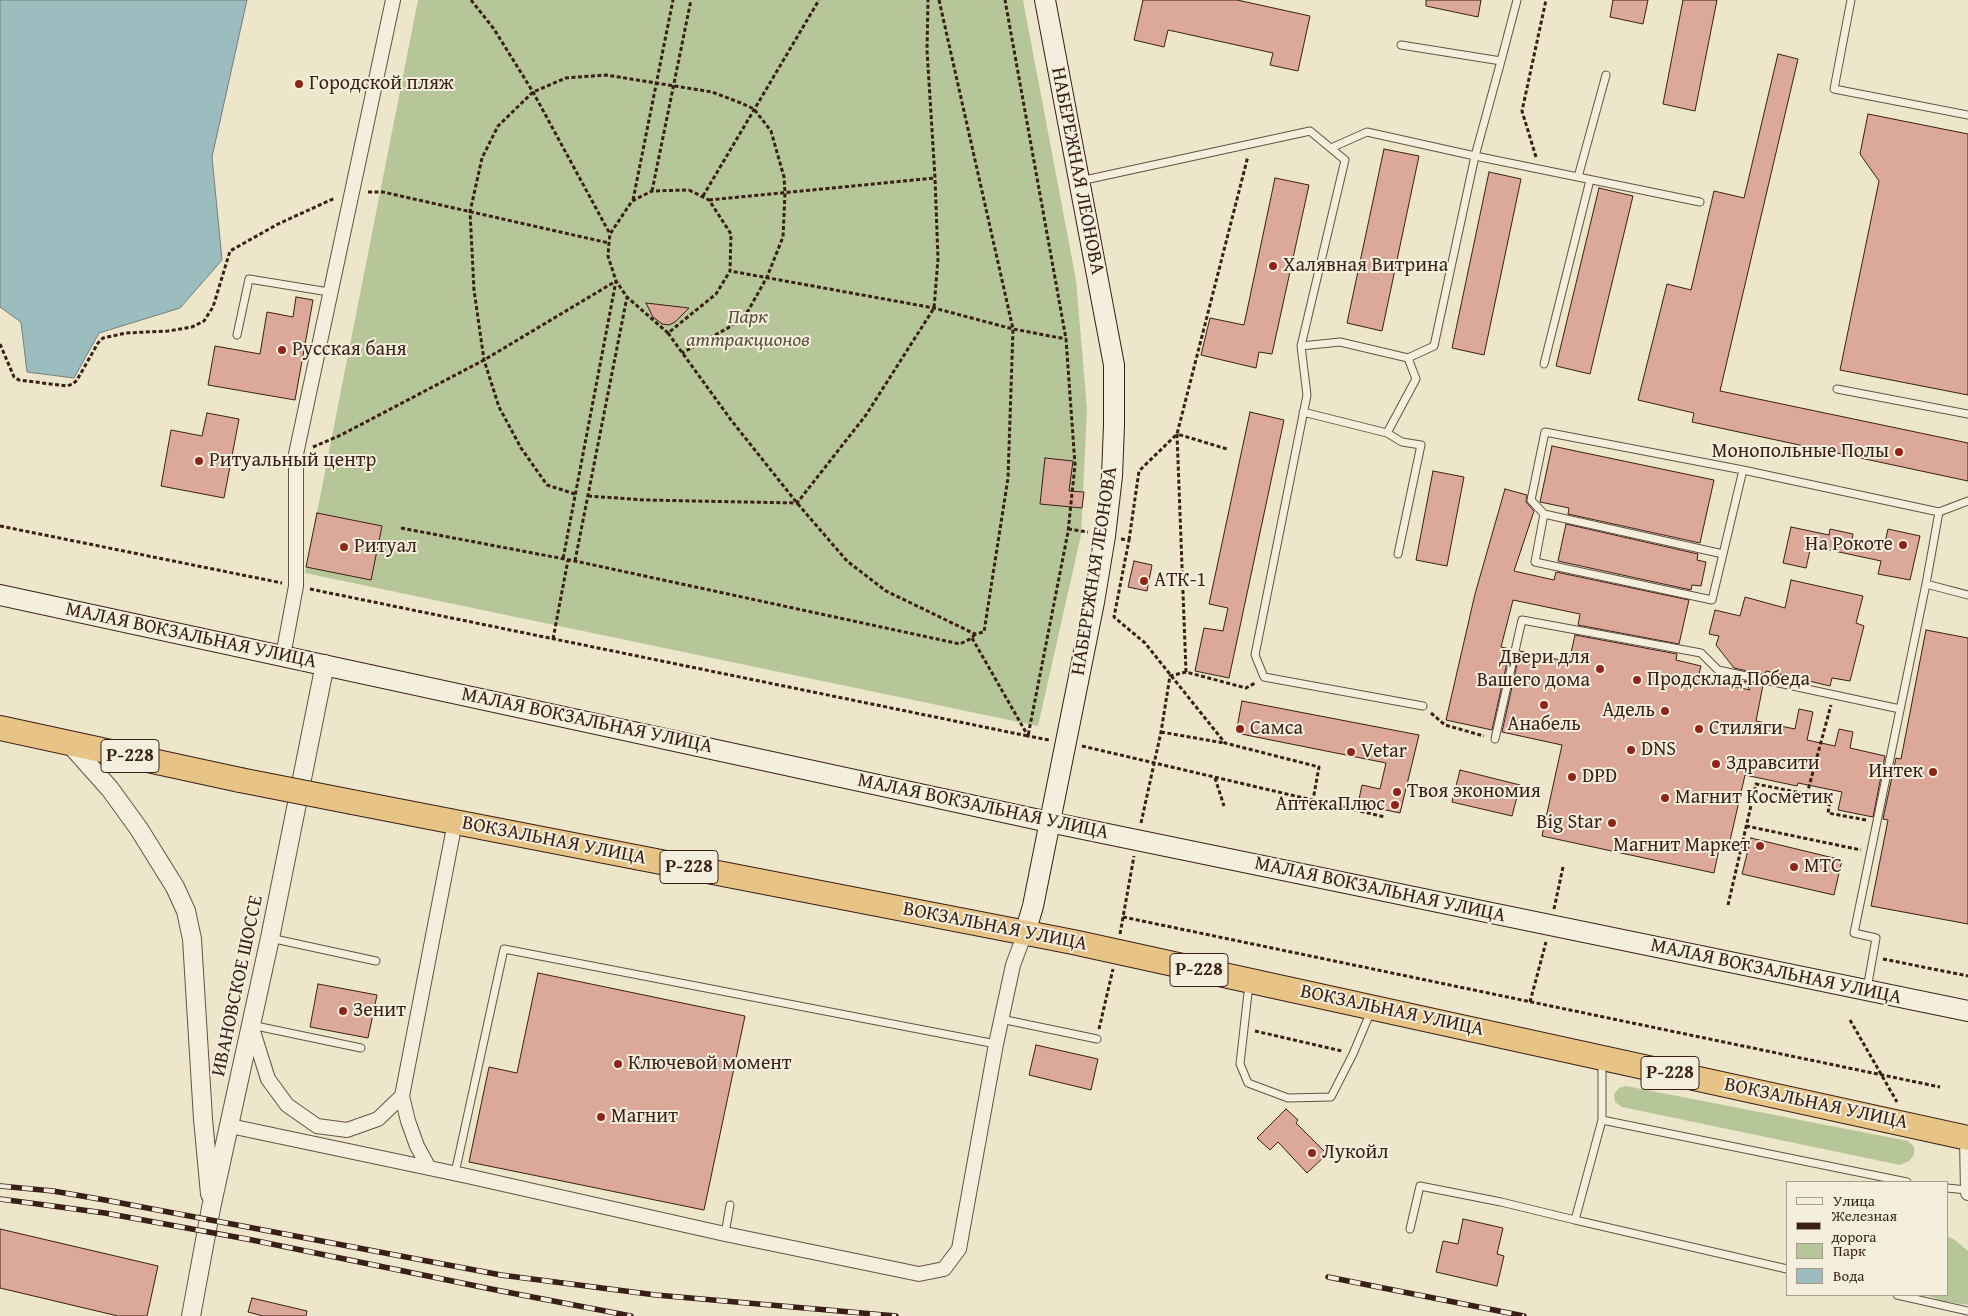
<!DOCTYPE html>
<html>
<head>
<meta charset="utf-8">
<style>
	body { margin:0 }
	#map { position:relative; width:1968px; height:1316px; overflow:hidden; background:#eee6ca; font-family:"Gentium Book Plus",serif }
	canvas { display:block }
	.legend { position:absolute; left:1786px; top:1181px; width:162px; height:115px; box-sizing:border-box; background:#f4efdd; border:1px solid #a99c8d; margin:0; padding:6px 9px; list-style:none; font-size:15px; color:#391f16 }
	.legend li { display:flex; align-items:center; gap:10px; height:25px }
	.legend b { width:25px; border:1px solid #a99c8d }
</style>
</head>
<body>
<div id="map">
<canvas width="1968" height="1316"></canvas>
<ul class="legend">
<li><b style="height:6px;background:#f4efdd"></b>Улица</li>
<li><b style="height:6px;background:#391f16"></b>Железная дорога</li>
<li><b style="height:14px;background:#b6c698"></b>Парк</li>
<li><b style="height:14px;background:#9cbdbf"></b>Вода</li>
</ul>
</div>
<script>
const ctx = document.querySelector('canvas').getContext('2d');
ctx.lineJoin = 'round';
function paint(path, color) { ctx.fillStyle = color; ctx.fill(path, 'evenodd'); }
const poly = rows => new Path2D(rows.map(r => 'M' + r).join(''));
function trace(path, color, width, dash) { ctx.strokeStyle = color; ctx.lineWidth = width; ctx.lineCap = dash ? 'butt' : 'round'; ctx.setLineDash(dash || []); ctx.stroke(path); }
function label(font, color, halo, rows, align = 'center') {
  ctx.font = font + ' "Gentium Book Plus",serif'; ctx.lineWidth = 4; ctx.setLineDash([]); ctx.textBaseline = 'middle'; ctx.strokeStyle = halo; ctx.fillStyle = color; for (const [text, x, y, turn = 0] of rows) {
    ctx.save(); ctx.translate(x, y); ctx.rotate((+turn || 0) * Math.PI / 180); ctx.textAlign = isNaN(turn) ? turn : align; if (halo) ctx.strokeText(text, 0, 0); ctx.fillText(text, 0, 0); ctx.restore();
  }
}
paint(poly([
	[418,0,1023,0,1076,280,1087,409,1081,535,1038,726,305,573],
	[1626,1086,1908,1141,1914,1147,1914,1155,1909,1161,1900,1165,1622,1107,1615,1102,1614,1094,1619,1088],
	[1947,1236,1955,1240,1968,1251,1968,1305,1942,1301,1926,1295,1947,1295]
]), '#b6c698');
const water = poly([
	[0,0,247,0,212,157,222,260,180,308,99,333,74,378,27,372,21,322,0,307,0,0]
]);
paint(water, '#9cbdbf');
trace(water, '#747e7b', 1);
const building = poly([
	[1143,0,1237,0,1310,16,1298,71,1270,65,1273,53,1168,30,1164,47,1134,40,1143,0],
	[1426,0,1481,0,1478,17,1426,6,1426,0],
	[1613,0,1648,0,1643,24,1610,17,1613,0],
	[1683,0,1717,0,1695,111,1663,104,1683,0],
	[1778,54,1798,59,1720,391,1968,443,1968,481,1692,422,1694,413,1638,400,1667,284,1691,290,1714,191,1744,198,1778,54],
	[1868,114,1968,134,1968,395,1840,370,1879,181,1860,154,1868,114],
	[1384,149,1419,156,1382,331,1347,323,1384,149],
	[1489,172,1521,179,1484,355,1452,348,1489,172],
	[1275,178,1309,185,1272,354,1259,352,1256,368,1201,355,1210,318,1244,325,1275,178],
	[1599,188,1633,196,1590,374,1556,366,1599,188],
	[296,297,313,300,295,400,208,385,215,346,260,354,267,312,293,317,296,297],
	[646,303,689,308,675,322,669,325,662,324,653,317,646,303],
	[1250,412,1284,420,1229,678,1195,671,1204,628,1223,631,1228,608,1209,604,1250,412],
	[207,413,239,419,224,498,161,486,171,430,202,436,207,413],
	[1552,446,1714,480,1700,543,1568,514,1569,508,1540,502,1552,446],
	[1045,458,1073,461,1069,491,1084,492,1082,508,1040,504,1045,458],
	[1433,471,1464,477,1447,566,1416,560,1433,471],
	[1505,489,1527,495,1526,502,1534,511,1514,571,1554,580,1556,572,1689,600,1679,644,1578,625,1580,614,1513,600,1501,647,1510,649,1492,730,1446,720,1475,594,1505,489],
	[317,513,382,526,371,580,306,567,317,513],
	[1566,524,1698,554,1697,560,1706,562,1701,586,1692,585,1691,590,1558,561,1566,524],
	[1791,527,1829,535,1830,529,1853,534,1852,540,1884,547,1888,529,1920,536,1910,580,1878,574,1881,561,1811,546,1806,568,1783,563,1791,527],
	[1134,561,1152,565,1147,591,1128,587,1134,561],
	[1791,580,1863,596,1856,623,1864,626,1850,681,1832,678,1830,686,1766,671,1765,675,1734,668,1716,645,1719,636,1709,634,1715,610,1740,616,1745,597,1785,608,1791,580],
	[1926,630,1968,638,1968,924,1871,906,1888,820,1883,819,1896,758,1901,759,1926,630],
	[1575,635,1677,654,1676,660,1701,666,1698,678,1750,690,1744,681,1763,685,1756,721,1795,729,1799,709,1813,712,1807,740,1835,746,1839,729,1853,732,1850,748,1885,756,1873,817,1838,810,1842,792,1798,783,1797,786,1745,775,1729,845,1720,844,1714,873,1542,836,1562,745,1502,732,1520,651,1569,662,1575,635],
	[1242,701,1419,735,1400,813,1358,804,1362,785,1380,789,1386,763,1236,733,1242,701],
	[1460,770,1520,785,1512,816,1452,802,1460,770],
	[1751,838,1842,860,1834,895,1742,874,1751,838],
	[538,973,745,1016,704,1210,469,1162,489,1067,517,1073,538,973],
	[318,984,377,995,368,1038,310,1027,318,984],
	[1036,1045,1098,1059,1091,1090,1029,1075,1036,1045],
	[1286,1109,1298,1120,1296,1123,1327,1154,1307,1173,1278,1142,1270,1150,1257,1138,1286,1109],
	[1463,1219,1503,1228,1497,1254,1504,1256,1497,1286,1436,1272,1443,1241,1458,1244,1463,1219],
	[0,1229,158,1266,147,1316,118,1316,0,1288,0,1229],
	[252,1298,307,1311,306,1316,263,1316,248,1312,252,1298]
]);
paint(building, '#dca89a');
trace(building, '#391f16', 1);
const service = poly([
	[1851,0,1834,89,1968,115],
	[1401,45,1501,61,1475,156,1700,202],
	[1501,61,1517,0],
	[1578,177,1606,75],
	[1080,181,1310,131,1345,160,1301,346,1307,395,1255,655,1264,677,1423,706],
	[237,335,249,279,329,292],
	[1301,346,1340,342,1408,358,1434,346,1475,156,1367,132,1331,148],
	[1544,364,1590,180],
	[1837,389,1968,414],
	[1303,412,1387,433,1416,379,1408,358],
	[1387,433,1402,442,1421,445,1398,554],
	[1743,470,1712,600,1535,562,1544,514,1531,500,1545,432,1743,470,1939,512,1926,584],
	[1939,512,1968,501],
	[1544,514,1723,554],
	[1495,739,1522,620,1701,653,1718,670,1900,709],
	[270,938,376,961],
	[1249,984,1240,1064,1248,1083,1288,1098,1331,1097,1353,1054,1371,1011],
	[1867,989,1876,938,1854,933,1926,584,1968,595],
	[1001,1019,1097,1039],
	[251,1025,361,1048],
	[1602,1061,1602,1120,1907,1182],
	[455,1173,504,949,996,1044],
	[1947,1188,1967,1190],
	[1575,1220,1787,1269],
	[1410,1229,1420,1186,1501,1202,1575,1220,1602,1120],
	[725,1234,730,1205],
	[1897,1295,1968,1311]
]);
const minor = poly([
	[283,656,296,586,296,454,393,0],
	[251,1025,268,1079,287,1105,317,1126,347,1130,378,1119,402,1096],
	[230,1126,467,1176,725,1234,919,1274,944,1269,959,1249,996,1044,1013,965,1025,933],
	[1967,1137,1968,1193],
	[429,1168,417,1146,408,1121,402,1096,455,822]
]);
const tertiary = poly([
	[69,743,110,789,139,829,175,887,186,911,192,939,203,1119,210,1194],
	[191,1316,211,1208,270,938,325,664]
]);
const secondary = poly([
	[0,595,1049,822,1968,1011],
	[1025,933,1033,906,1094,602,1105,536,1112,476,1114,425,1114,365,1045,0]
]);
const trunk = poly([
	[0,728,240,780],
	[352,802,1073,942,1968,1138]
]);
trace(service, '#665143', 9);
trace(minor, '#665143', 16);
trace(tertiary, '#665143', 20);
trace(secondary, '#391f16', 22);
trace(trunk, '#391f16', 26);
trace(poly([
	[471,0,494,29,533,92,610,234],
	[939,0,1013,329,1066,339],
	[1536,157,1522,111,1546,0],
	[689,190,709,200,731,234,730,271,716,294,668,333,627,297,616,281,608,256,609,243,610,234,632,201,652,191,689,190],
	[652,191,691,0],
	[368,192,383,192,609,243],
	[703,196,819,0],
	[633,200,673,0],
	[709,200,935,178,927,50,928,0],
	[668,333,731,420,797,503,847,561,886,591,975,634,984,632,1008,478,1013,329,934,308,730,271],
	[0,344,14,377,19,380,67,386,73,384,77,380,98,343,103,338,126,333,168,331,192,327,204,321,213,307,230,251,278,224,335,198],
	[313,447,341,435,484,360,616,281,563,559],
	[575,494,547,485,521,448,499,407,484,360,474,290,470,212,482,158,498,126,533,92,566,78,606,75,656,83,712,92,741,103,754,109,771,131,784,177,785,193,783,237,767,277,748,311,728,328,682,353],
	[588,496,645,500,797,503,866,415,934,308,938,259,935,178],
	[0,526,282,583],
	[401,528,575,561,960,644,972,638,975,634],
	[1068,529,1088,532],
	[1121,539,1129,540,1114,617,1145,643,1225,743,1319,767,1313,800],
	[1129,540,1139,471,1177,434,1248,156],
	[575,561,627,297],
	[310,589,1028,736,1068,532,1075,465,1066,339,1005,0],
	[972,638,1028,736,1049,740],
	[553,639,568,560],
	[1186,672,1177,434,1227,449],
	[1431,713,1445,725,1484,736],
	[1161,732,1224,743],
	[1082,746,1385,817],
	[1215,778,1224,806],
	[1807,794,1830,800,1828,813,1866,820],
	[1141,823,1161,732,1170,676,1186,672,1246,688,1255,683],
	[1746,826,1861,850],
	[1728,905,1756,784,1807,794,1831,705],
	[1554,909,1563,867],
	[1123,917,1940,1087],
	[1120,934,1134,856],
	[1883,959,1968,976],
	[1530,1002,1546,942],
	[1850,1020,1897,1102],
	[1099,1029,1113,969],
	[1255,1031,1342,1051]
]), '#391f16', 3, [4, 2.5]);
trace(service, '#f4efdd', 7);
trace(minor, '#f4efdd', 14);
trace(tertiary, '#f4efdd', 18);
trace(secondary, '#f4efdd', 20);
trace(trunk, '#e7c385', 24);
const rail = poly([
	[0,1186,53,1191,105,1200,501,1275,656,1295,896,1316],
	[0,1199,105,1213,252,1240,496,1290,631,1316],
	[1328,1277,1524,1316]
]);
trace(rail, '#391f16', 5.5);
trace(rail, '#f4efdd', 4, [11]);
const trunkBridge = poly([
	[240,780,352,802]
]);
trace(trunkBridge, '#391f16', 26, []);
trace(trunkBridge, '#e7c385', 24);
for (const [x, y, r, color] of [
	[299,84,5,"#8f2418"],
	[1273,266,5,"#8f2418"],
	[282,350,5,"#8f2418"],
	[1899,452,5,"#8f2418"],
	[199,461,5,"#8f2418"],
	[1903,545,5,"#8f2418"],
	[344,547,5,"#8f2418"],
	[1144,581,5,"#8f2418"],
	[1600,669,5,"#8f2418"],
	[1637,680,5,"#8f2418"],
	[1544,705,5,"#8f2418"],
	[1665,711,5,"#8f2418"],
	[1240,729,5,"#8f2418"],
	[1699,729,5,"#8f2418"],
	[1631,750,5,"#8f2418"],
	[1351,752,5,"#8f2418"],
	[1716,764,5,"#8f2418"],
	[1933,772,5,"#8f2418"],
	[1572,777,5,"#8f2418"],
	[1397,792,5,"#8f2418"],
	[1665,798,5,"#8f2418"],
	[1395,805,5,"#8f2418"],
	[1612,823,5,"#8f2418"],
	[1760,846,5,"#8f2418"],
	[1794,867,5,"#8f2418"],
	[343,1011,5,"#8f2418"],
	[618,1064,5,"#8f2418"],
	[601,1117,5,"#8f2418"],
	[1312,1153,5,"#8f2418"]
]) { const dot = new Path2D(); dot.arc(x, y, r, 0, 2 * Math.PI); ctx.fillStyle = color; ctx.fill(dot); trace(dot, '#f4efdd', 2); }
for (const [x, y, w] of [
	[130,756,58],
	[689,867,58],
	[1199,970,58],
	[1670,1073,58]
]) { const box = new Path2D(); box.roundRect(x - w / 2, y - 16.5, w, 33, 4); ctx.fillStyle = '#f4efdd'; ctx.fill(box); trace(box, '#391f16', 1); }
label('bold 19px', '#391f16', null, [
	["Р-228",130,756],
	["Р-228",689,867],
	["Р-228",1199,970],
	["Р-228",1670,1073]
]);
label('20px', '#391f16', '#f4efdd', [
	["Городской пляж",309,84],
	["Халявная Витрина",1283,266],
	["Русская баня",292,350],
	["Монопольные Полы",1889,452,"right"],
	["Ритуальный центр",209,461],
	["На Рокоте",1893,545,"right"],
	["Ритуал",354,547],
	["АТК-1",1154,581],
	["Двери для",1590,658,"right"],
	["Вашего дома",1590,681,"right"],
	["Продсклад Победа",1647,680],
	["Адель",1655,711,"right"],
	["Анабель",1544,725,"center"],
	["Самса",1250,729],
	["Стиляги",1709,729],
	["DNS",1641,750],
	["Vetar",1361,752],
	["Здравсити",1726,764],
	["Интек",1923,772,"right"],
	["DPD",1582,777],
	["Твоя экономия",1407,792],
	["Магнит Косметик",1675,798],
	["АптекаПлюс",1385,805,"right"],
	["Big Star",1602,823,"right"],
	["Магнит Маркет",1750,846,"right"],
	["МТС",1804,867],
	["Зенит",353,1011],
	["Ключевой момент",628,1064],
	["Магнит",611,1117],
	["Лукойл",1322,1153]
], 'left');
label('20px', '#391f16', '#f4efdd', [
	["НАБЕРЕЖНАЯ ЛЕОНОВА",1077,171,79],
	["НАБЕРЕЖНАЯ ЛЕОНОВА",1095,571,-81],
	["МАЛАЯ ВОКЗАЛЬНАЯ УЛИЦА",191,636,12],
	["МАЛАЯ ВОКЗАЛЬНАЯ УЛИЦА",587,721,12],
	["МАЛАЯ ВОКЗАЛЬНАЯ УЛИЦА",983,807,12],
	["ВОКЗАЛЬНАЯ УЛИЦА",554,841,11],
	["МАЛАЯ ВОКЗАЛЬНАЯ УЛИЦА",1380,890,12],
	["ВОКЗАЛЬНАЯ УЛИЦА",995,927,11],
	["МАЛАЯ ВОКЗАЛЬНАЯ УЛИЦА",1776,972,12],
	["ИВАНОВСКОЕ ШОССЕ",238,986,-78],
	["ВОКЗАЛЬНАЯ УЛИЦА",1392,1011,12],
	["ВОКЗАЛЬНАЯ УЛИЦА",1816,1104,12]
]);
label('italic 20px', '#5e513d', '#f4efdd', [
	["Парк",748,318],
	["аттракционов",748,341]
]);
</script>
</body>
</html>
